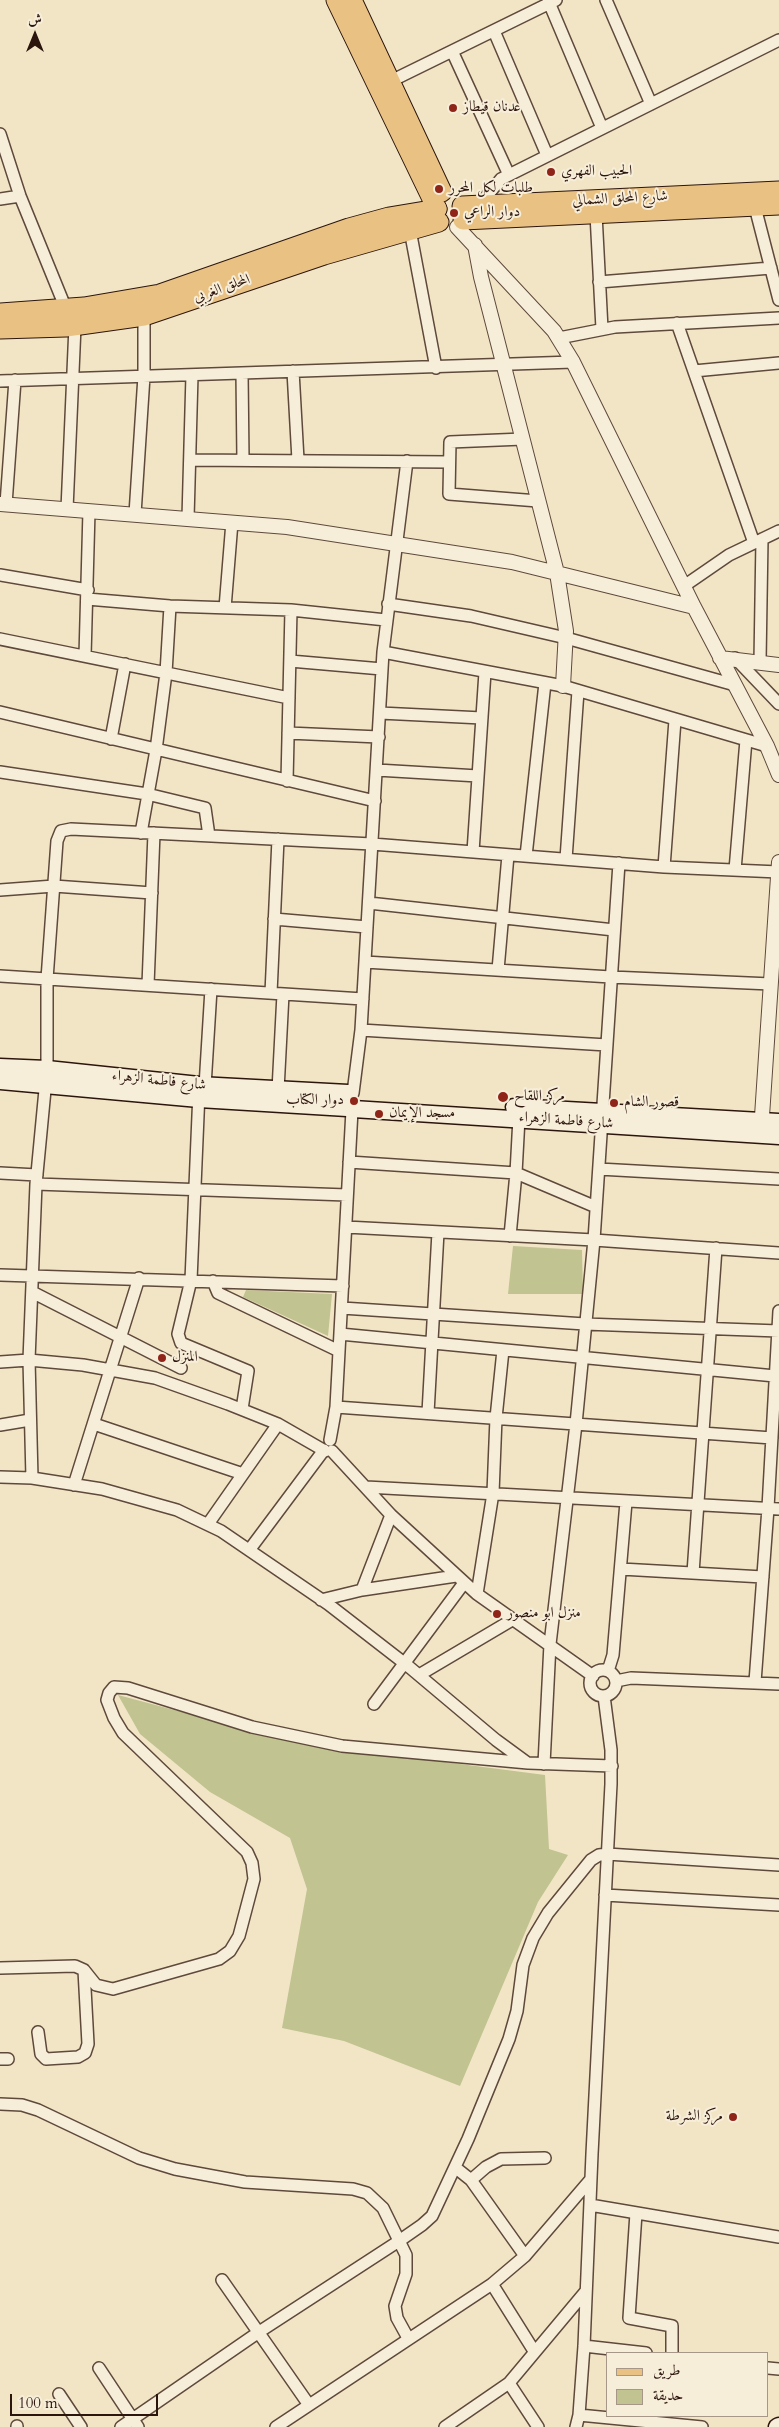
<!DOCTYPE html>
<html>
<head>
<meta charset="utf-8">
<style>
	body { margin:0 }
	#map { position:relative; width:779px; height:2427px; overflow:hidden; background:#f2e5c6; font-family:Cardo,Amiri,serif }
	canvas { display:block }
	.legend { position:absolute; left:606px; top:2352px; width:162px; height:65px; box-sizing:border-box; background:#f7eeda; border:1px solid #a69788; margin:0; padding:6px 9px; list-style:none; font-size:15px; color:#2c150d }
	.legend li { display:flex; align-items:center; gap:10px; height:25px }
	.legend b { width:25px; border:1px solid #a69788 }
	.north { position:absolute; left:10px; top:10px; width:50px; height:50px; -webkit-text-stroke:4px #f7eeda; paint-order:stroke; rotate:0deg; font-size:14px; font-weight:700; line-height:20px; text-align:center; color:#2c150d }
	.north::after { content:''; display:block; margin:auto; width:18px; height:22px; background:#2c150d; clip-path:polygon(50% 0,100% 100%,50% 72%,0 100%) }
	.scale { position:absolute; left:10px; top:2394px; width:148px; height:22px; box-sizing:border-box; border:2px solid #2c150d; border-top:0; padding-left:6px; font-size:15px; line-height:18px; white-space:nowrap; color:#2c150d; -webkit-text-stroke:4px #f7eeda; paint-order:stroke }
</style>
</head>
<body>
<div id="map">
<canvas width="779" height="2427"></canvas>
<ul class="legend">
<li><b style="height:6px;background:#e9c283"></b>طريق</li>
<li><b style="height:14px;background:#c1c391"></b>حديقة</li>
</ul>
<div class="north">ش</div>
<div class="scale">100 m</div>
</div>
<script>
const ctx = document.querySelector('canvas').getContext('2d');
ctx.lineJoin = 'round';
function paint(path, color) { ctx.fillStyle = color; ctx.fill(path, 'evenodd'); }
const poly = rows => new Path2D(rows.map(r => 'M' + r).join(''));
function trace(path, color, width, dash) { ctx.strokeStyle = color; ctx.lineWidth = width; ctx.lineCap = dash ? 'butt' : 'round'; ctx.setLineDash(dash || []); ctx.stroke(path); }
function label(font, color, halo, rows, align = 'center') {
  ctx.font = font + ' Cardo,Amiri,serif'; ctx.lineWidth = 4; ctx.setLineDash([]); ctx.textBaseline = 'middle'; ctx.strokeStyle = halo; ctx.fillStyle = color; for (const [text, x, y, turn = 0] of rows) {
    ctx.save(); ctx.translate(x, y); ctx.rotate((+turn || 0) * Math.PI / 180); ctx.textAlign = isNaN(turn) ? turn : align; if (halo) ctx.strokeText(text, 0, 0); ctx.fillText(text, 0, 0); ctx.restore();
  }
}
paint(poly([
	[513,1246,582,1250,583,1294,508,1294],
	[246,1290,332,1294,328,1336,243,1297],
	[118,1695,298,1743,545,1775,549,1849,568,1855,538,1902,460,2086,344,2041,282,2028,307,1889,290,1838,210,1792,140,1734]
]), '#c1c391');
const minor = poly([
	[548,0,602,128],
	[606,0,651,104],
	[494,31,547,155],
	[452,51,509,175],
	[391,81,556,0],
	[0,134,20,196,66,309],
	[0,199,20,196],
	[479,205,501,179,779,40],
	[755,207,779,300],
	[596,214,602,329],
	[410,230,436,368],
	[599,282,771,268],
	[677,323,754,543],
	[559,338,615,327,779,318],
	[293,371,298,460],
	[694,371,779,363],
	[242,373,243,460],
	[0,381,573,362],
	[523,439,450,442,449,494,538,501],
	[190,460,449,462],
	[6,504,15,380],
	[67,509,75,326],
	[135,514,144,376,144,316],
	[188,518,192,375],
	[0,575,88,590],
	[684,586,729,555,779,531],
	[87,599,170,606,291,610,386,620],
	[388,604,471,616,566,638,735,685],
	[225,608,232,522],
	[0,639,289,698],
	[383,652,563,686,767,746],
	[85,656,89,511],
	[735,658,779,704],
	[290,661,382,669],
	[760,661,762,539],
	[0,712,375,801],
	[380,713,482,718],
	[288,733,379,737],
	[111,739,125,664],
	[377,770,478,776],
	[0,772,147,794,205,808,209,836],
	[287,781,291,610],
	[141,833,156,750,166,673,170,606],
	[473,852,485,672],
	[526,856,545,683],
	[566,859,578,691],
	[664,867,675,720],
	[735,870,746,740],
	[0,890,54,886,152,893],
	[369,903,614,930],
	[274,919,367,927],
	[365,962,611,977,771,984],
	[498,970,508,855],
	[0,976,363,999],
	[148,985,154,833],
	[271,993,278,839],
	[361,1030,607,1045],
	[205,1086,211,989],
	[278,1090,283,994],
	[199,1092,191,1280,178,1334,181,1343,248,1371,242,1409],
	[353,1093,361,1030,383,652,407,461],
	[349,1162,516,1173,519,1118],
	[599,1169,779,1179],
	[0,1173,37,1175],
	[36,1184,347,1195],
	[346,1227,594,1240,779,1253],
	[510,1236,516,1173,596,1207],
	[0,1275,343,1286],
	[213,1281,218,1293,339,1351],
	[32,1292,181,1368],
	[342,1308,585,1324,779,1331],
	[340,1334,775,1376],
	[0,1362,29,1360,83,1365,155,1378,228,1404,278,1424,325,1451],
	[336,1407,772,1438],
	[428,1413,438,1232],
	[94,1424,243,1474],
	[0,1425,30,1420],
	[330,1440,336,1407,352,1110],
	[332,1451,391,1515,477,1594,593,1676],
	[0,1477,32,1478,102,1489,177,1510,221,1531,328,1604,408,1666,496,1740,526,1762],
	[32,1478,29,1360,36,1184,47,1069,47,979,57,841,61,831,71,829,372,844,664,867,779,872],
	[74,1485,139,1278],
	[366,1487,779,1509],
	[208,1524,278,1424],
	[250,1549,324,1450],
	[621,1569,763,1577],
	[693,1573,716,1248],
	[362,1590,391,1515],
	[477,1594,493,1493,496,1418,503,1350],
	[321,1600,362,1590,456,1576],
	'590 1683a13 13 0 1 1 26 0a13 13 0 1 1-26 0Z',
	[608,1671,613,1655,626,1502],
	[419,1675,512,1620],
	[616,1681,631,1678,779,1684],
	[755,1682,768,1508,779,1311],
	[374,1704,464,1583],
	[544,1764,550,1644,576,1424,594,1240,619,863],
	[605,1895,779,1905],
	[0,1968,75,1966,84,1970,96,1985,113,1989,219,1959,230,1951,239,1936,254,1879,252,1863,247,1852,123,1733,114,1718,107,1700,109,1693,114,1687,128,1688,252,1727,342,1746,528,1763,612,1766],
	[38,2032,41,2054,46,2059,78,2057,85,2053,88,2044,84,1970],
	[0,2059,8,2059],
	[0,2104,22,2105,38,2110,139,2158,175,2169,245,2182,353,2189,367,2193,383,2208,406,2255,406,2274,395,2306,397,2318,408,2338],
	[456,2168,471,2180,525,2256],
	[471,2180,486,2167,501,2159,545,2158],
	[590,2205,779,2237],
	[636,2213,629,2318,672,2326,672,2353],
	[222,2280,309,2405],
	[492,2284,534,2351],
	[584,2346,646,2353],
	[99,2368,138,2427],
	[768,2368,779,2369],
	[509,2383,538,2427],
	[59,2394,81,2427],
	[579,2415,702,2427],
	[17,2426,17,2427],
	[121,2427,259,2332,399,2241,422,2225,432,2216,468,2139,509,2039,517,2011,523,1965,533,1938,548,1913,591,1860,599,1855,607,1854,779,1865],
	[276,2427,492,2284,525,2256,591,2179],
	[445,2427,509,2383,586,2291],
	[576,2427,579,2415,584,2346,592,2154,611,1784,611,1750,604,1696]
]);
const tertiary = poly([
	[457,227,554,331,573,362,694,607,767,746,779,775],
	[475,245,481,277,557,573,566,631,563,686],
	[0,504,287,527,512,562,694,607],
	[720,658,779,665],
	[761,1131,779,862]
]);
const secondary = poly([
	[0,1067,47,1069,199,1085,348,1093],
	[0,1081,199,1099,347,1108],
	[514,1107,779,1122],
	[353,1109,779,1136],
	[777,2427,779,2426]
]);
const primary = poly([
	[336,0,437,209],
	[352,0,442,192]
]);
const trunk = poly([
	[462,206,779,191],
	[463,220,779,205],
	[0,313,84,307,160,294,349,228,389,217,437,209],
	[0,329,66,327,144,316,324,255,439,222]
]);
trace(minor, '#5e493b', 14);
trace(tertiary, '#5e493b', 16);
trace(secondary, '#2c150d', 19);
trace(primary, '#2c150d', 21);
trace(trunk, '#2c150d', 21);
trace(minor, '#f7eeda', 11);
trace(tertiary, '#f7eeda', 14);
trace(secondary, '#f7eeda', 16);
trace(primary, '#e9c283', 19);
trace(trunk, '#e9c283', 19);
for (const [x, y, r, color] of [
	[453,108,5,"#8f2418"],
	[551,172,5,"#8f2418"],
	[439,189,5,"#8f2418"],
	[454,213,5,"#8f2418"],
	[503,1097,6,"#8f2418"],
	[354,1101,5,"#8f2418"],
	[614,1103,5,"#8f2418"],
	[379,1114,5,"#8f2418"],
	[162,1358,5,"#8f2418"],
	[497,1614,5,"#8f2418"],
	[733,2117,5,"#8f2418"]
]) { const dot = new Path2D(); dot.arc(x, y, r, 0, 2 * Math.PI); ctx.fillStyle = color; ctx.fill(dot); trace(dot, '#f7eeda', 2); }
label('15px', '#2c150d', '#f7eeda', [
	["عدنان قيطاز",463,108],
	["الحبيب الفهري",561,172],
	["طلبات لكل المحرر",449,189],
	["دوار الراعي",464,213],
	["مركز اللقاح",514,1097],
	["دوار الكتاب",344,1101,"right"],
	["قصور الشام",624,1103],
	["مسجد الإيمان",389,1114],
	["المنزل",172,1358],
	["منزل ابو منصور",507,1614],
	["مركز الشرطة",723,2117,"right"]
], 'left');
label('15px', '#2c150d', '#f7eeda', [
	["شارع المحلق الشمالي",620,199,-3],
	["المحلق الغربي",222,289,-19],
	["شارع فاطمة الزهراء",159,1081,6],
	["شارع فاطمة الزهراء",566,1121,4]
]);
</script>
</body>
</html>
